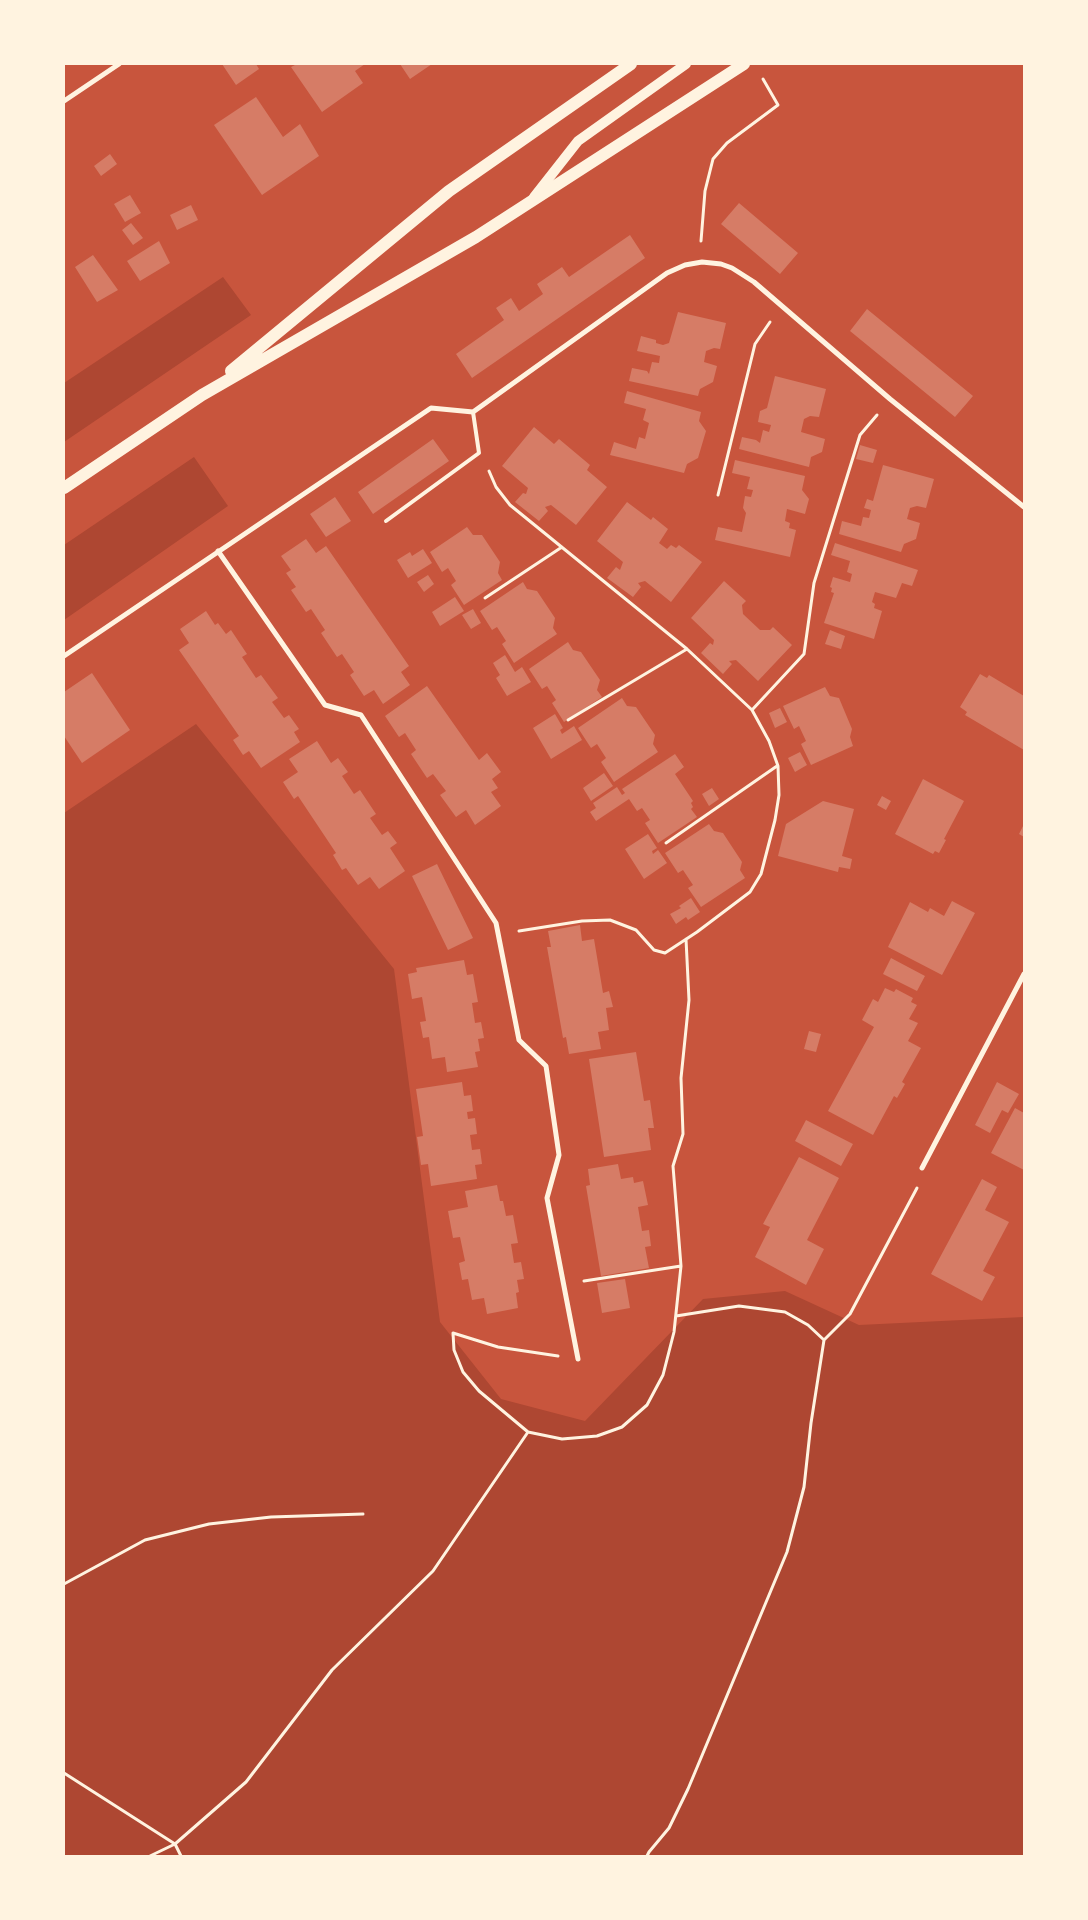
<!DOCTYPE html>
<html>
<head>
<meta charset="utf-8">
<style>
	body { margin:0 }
	#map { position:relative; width:1088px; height:1920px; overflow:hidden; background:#c8553d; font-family:"Titillium Web",sans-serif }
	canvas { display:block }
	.frame { position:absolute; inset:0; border:65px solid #fff3e0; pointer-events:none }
</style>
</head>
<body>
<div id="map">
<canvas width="1088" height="1920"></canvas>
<div class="frame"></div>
</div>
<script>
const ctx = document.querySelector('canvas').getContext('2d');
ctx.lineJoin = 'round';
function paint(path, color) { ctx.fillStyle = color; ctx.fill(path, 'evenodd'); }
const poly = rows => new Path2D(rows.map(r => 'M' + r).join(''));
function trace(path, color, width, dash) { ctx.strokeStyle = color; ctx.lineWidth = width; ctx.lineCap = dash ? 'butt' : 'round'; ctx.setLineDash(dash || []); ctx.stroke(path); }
paint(poly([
	[223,277,251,315,64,442,64,383],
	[194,457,228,506,64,620,64,545],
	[196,724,394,969,440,1322,501,1399,585,1421,703,1299,785,1291,859,1325,1024,1317,1024,1856,64,1856,64,813]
]), '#ae4732');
paint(poly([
	[222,64,256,64,259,69,236,85],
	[297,64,365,64,355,71,363,83,322,112,291,67],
	[400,64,432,64,410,79],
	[256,97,283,137,300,124,319,156,262,195,214,125],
	[110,154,117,164,101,176,94,166],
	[130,195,141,213,125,222,114,204],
	[739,203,798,253,780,274,721,224],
	[191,205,198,220,177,230,170,215],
	[131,223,143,238,133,245,122,230],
	[630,235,645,258,472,378,456,354,504,320,496,308,511,298,519,311,543,294,537,284,562,267,569,277],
	[159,241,170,263,140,281,127,261],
	[93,255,118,290,97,302,75,267],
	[867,309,973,396,955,417,850,331],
	[678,312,726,323,720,349,714,348,706,351,704,362,717,366,713,382,700,389,698,396,629,381,632,368,647,371,649,374,652,362,659,363,660,356,637,351,641,336,656,340,656,343,663,345,669,343],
	[775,376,826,389,819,417,810,416,804,419,801,432,825,439,822,452,811,457,809,467,739,449,742,437,756,440,760,443,763,430,769,432,771,425,758,422,760,411,767,408],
	[627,391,701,412,699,421,706,431,698,458,687,464,684,473,610,455,614,442,636,449,639,437,645,439,649,423,643,420,646,409,624,403],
	[534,427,554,444,559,439,590,465,587,470,607,487,576,525,551,505,545,507,548,511,539,521,515,502,523,493,526,494,528,488,502,466],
	[433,439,449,461,373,514,358,492],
	[860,445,877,450,873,463,856,459],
	[735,460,805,476,802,490,809,499,805,514,787,509,785,521,790,523,789,528,796,530,790,557,715,540,718,527,742,532,746,513,743,508,745,496,751,497,753,490,747,489,750,477,732,473],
	[883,465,934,479,926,508,917,506,910,508,907,519,920,523,916,539,904,544,901,552,839,534,842,521,861,526,863,517,869,518,871,510,864,508,867,499,873,501],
	[335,497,351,521,326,537,310,514],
	[627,502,651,520,653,517,668,529,659,543,667,549,671,545,676,548,679,545,702,562,671,602,645,581,638,583,641,587,633,597,607,578,616,567,620,570,623,562,597,541],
	[467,527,473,535,482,535,500,562,498,573,502,580,464,605,451,585,456,581,448,568,442,572,430,552],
	[306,539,316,553,326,546,409,666,401,672,410,685,383,704,374,690,364,696,350,675,354,672,342,654,337,657,321,633,325,630,311,609,306,612,291,590,296,587,286,573,291,570,281,556],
	[835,543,918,570,912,586,902,583,896,598,875,592,872,602,875,604,874,608,882,611,874,639,824,623,834,593,831,592,832,588,830,587,833,577,850,582,852,574,847,572,850,561,831,555],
	[423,549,432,563,408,578,397,560,410,552,412,556],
	[428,575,434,584,424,592,417,582],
	[724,581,746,601,742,605,743,614,760,630,770,630,773,627,792,645,758,681,736,660,729,661,732,664,723,674,701,653,710,643,713,645,714,640,691,618],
	[523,582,527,589,537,591,555,618,553,628,557,634,514,663,502,644,506,641,497,627,492,630,480,611],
	[455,597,464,611,440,626,432,612],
	[473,609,481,623,471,629,462,615],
	[206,611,215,625,218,623,226,634,231,630,247,654,242,657,256,678,261,675,278,698,272,702,284,718,289,715,299,729,294,732,300,742,261,768,249,751,243,755,233,740,239,736,179,650,189,643,180,629],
	[830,630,845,636,841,649,825,644],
	[568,642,573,650,581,652,600,680,597,690,602,697,564,722,552,703,556,700,547,686,542,689,529,669],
	[505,655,515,672,522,667,531,682,507,696,496,678,500,675,493,663],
	[92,673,130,730,82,763,64,736,64,692],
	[980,674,987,678,989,675,1024,696,1024,750,965,715,967,712,960,707],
	[427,686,479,760,487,753,501,772,492,779,498,788,491,792,501,806,475,825,466,810,456,817,440,795,446,791,433,774,427,778,411,754,416,750,405,733,399,737,385,716],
	[825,687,830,696,839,698,852,729,850,737,853,746,811,765,801,744,806,741,799,726,794,729,783,706],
	[622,698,627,706,636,707,655,735,653,744,658,752,614,782,601,762,606,758,597,744,591,748,578,728],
	[780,708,787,722,775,728,769,713],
	[555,714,563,728,560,730,562,734,574,726,582,740,551,759,533,728],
	[317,741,331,763,338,758,348,772,342,776,354,794,360,790,376,814,370,818,382,835,388,831,397,843,390,848,405,871,379,889,370,877,358,885,346,868,342,870,333,855,336,853,298,796,294,799,283,782,298,772,289,759],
	[800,752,807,765,795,772,788,758],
	[675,754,684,767,675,774,693,801,691,803,693,807,691,809,697,817,658,843,645,823,650,820,642,808,637,811,629,799,596,821,590,812,596,808,593,803,617,787,622,795,625,793,622,789],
	[604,773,613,786,591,801,583,788],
	[923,779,964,801,944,839,946,840,939,853,935,851,933,854,895,834],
	[712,788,719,799,709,806,702,794],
	[882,796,891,801,886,810,877,805],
	[823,801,854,809,842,856,852,859,850,869,839,867,838,872,778,856,786,824],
	[709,824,714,831,723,833,742,862,740,870,745,878,701,907,688,888,693,885,683,870,678,873,665,853],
	[1024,824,1024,837,1019,834],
	[648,834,657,848,652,851,653,854,658,850,667,863,644,879,625,849],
	[437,864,473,938,448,950,412,876],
	[691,898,700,912,688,920,686,917,676,924,670,914,681,908,679,906],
	[952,901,975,913,942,975,888,947,910,902,928,912,930,908,944,916],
	[580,925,582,941,594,939,603,993,609,991,613,1007,606,1008,609,1030,598,1032,601,1049,569,1054,566,1037,563,1038,547,947,551,947,548,931],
	[891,958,925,976,917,991,883,974],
	[464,960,467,975,473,974,478,1002,472,1003,475,1023,481,1022,484,1038,478,1039,480,1051,475,1052,478,1067,447,1072,445,1057,432,1059,429,1037,423,1038,420,1022,426,1021,422,997,412,999,408,974,417,972,416,968],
	[885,988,894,992,896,989,913,998,911,1002,917,1005,909,1019,918,1023,908,1041,921,1048,902,1082,905,1084,897,1098,894,1096,873,1135,828,1111,874,1027,862,1020,873,999,878,1002],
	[809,1031,821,1034,816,1052,804,1049],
	[636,1052,644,1101,650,1100,654,1128,648,1128,651,1150,604,1157,589,1059],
	[462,1082,464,1096,471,1095,473,1111,467,1112,468,1119,475,1118,477,1134,470,1135,472,1150,480,1149,482,1164,475,1165,477,1179,431,1186,428,1164,421,1165,417,1137,423,1136,416,1089],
	[997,1082,1019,1094,1008,1113,1002,1110,990,1133,975,1125],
	[1015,1108,1024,1113,1024,1170,991,1153],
	[806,1120,853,1144,841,1166,795,1141],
	[799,1157,839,1178,807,1240,824,1249,806,1285,755,1257,770,1227,763,1224],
	[618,1164,621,1179,633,1177,634,1183,643,1181,648,1205,638,1207,642,1231,649,1230,651,1246,645,1247,649,1268,601,1276,586,1186,590,1185,588,1169],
	[982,1179,997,1187,985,1210,1009,1222,983,1271,995,1277,982,1301,931,1274],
	[497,1185,500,1201,503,1201,506,1216,513,1215,518,1243,511,1244,514,1263,521,1262,524,1279,517,1280,519,1292,516,1293,518,1308,487,1314,484,1298,472,1300,468,1279,462,1280,459,1263,465,1261,460,1237,453,1238,448,1211,468,1207,465,1191],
	[625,1279,630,1308,602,1313,597,1283]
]), '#d67c66');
trace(poly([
	[701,241,705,191,713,159,727,143,778,105,763,79],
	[489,471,496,487,510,505,687,649,752,710,769,741,778,766,779,795,775,820,761,874,750,892,697,932,665,953,654,950,636,930,610,920,582,921,519,931],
	[718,495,755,344,770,322],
	[485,598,562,547],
	[752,710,804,654,814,583,860,435,877,415],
	[568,720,687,649],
	[666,843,777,766],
	[584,1281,681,1266],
	[676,1316,739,1306,785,1312,808,1325,824,1340],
	[528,1432,479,1391,463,1372,454,1350,453,1333,498,1347,558,1356],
	[64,1584,145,1540,209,1524,271,1517,363,1514],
	[64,1773,175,1844,181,1856],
	[150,1856,175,1844,246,1782,332,1670,433,1571,528,1432,562,1439,597,1436,622,1427,647,1405,663,1375,674,1332,681,1266,673,1166,683,1134,681,1078,689,1000,686,939],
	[647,1856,649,1852,669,1828,688,1789,787,1552,804,1487,811,1423,824,1340,850,1314,917,1188]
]), '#fff3e0', 3);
trace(poly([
	[386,521,479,453,473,412]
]), '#fff3e0', 4);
trace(poly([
	[64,101,119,64],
	[218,551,325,705,361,715,496,923,519,1040,546,1066,559,1155,547,1198,578,1359],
	[64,656,431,408,473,412,667,273,685,265,702,262,721,264,732,268,754,282,890,399,1024,507],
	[922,1168,1024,974]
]), '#fff3e0', 5);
trace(poly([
	[534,197,578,141,686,64]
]), '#fff3e0', 10);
trace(poly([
	[231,371,449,191,631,64],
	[64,488,202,395,476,237,744,64]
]), '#fff3e0', 12);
</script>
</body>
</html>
